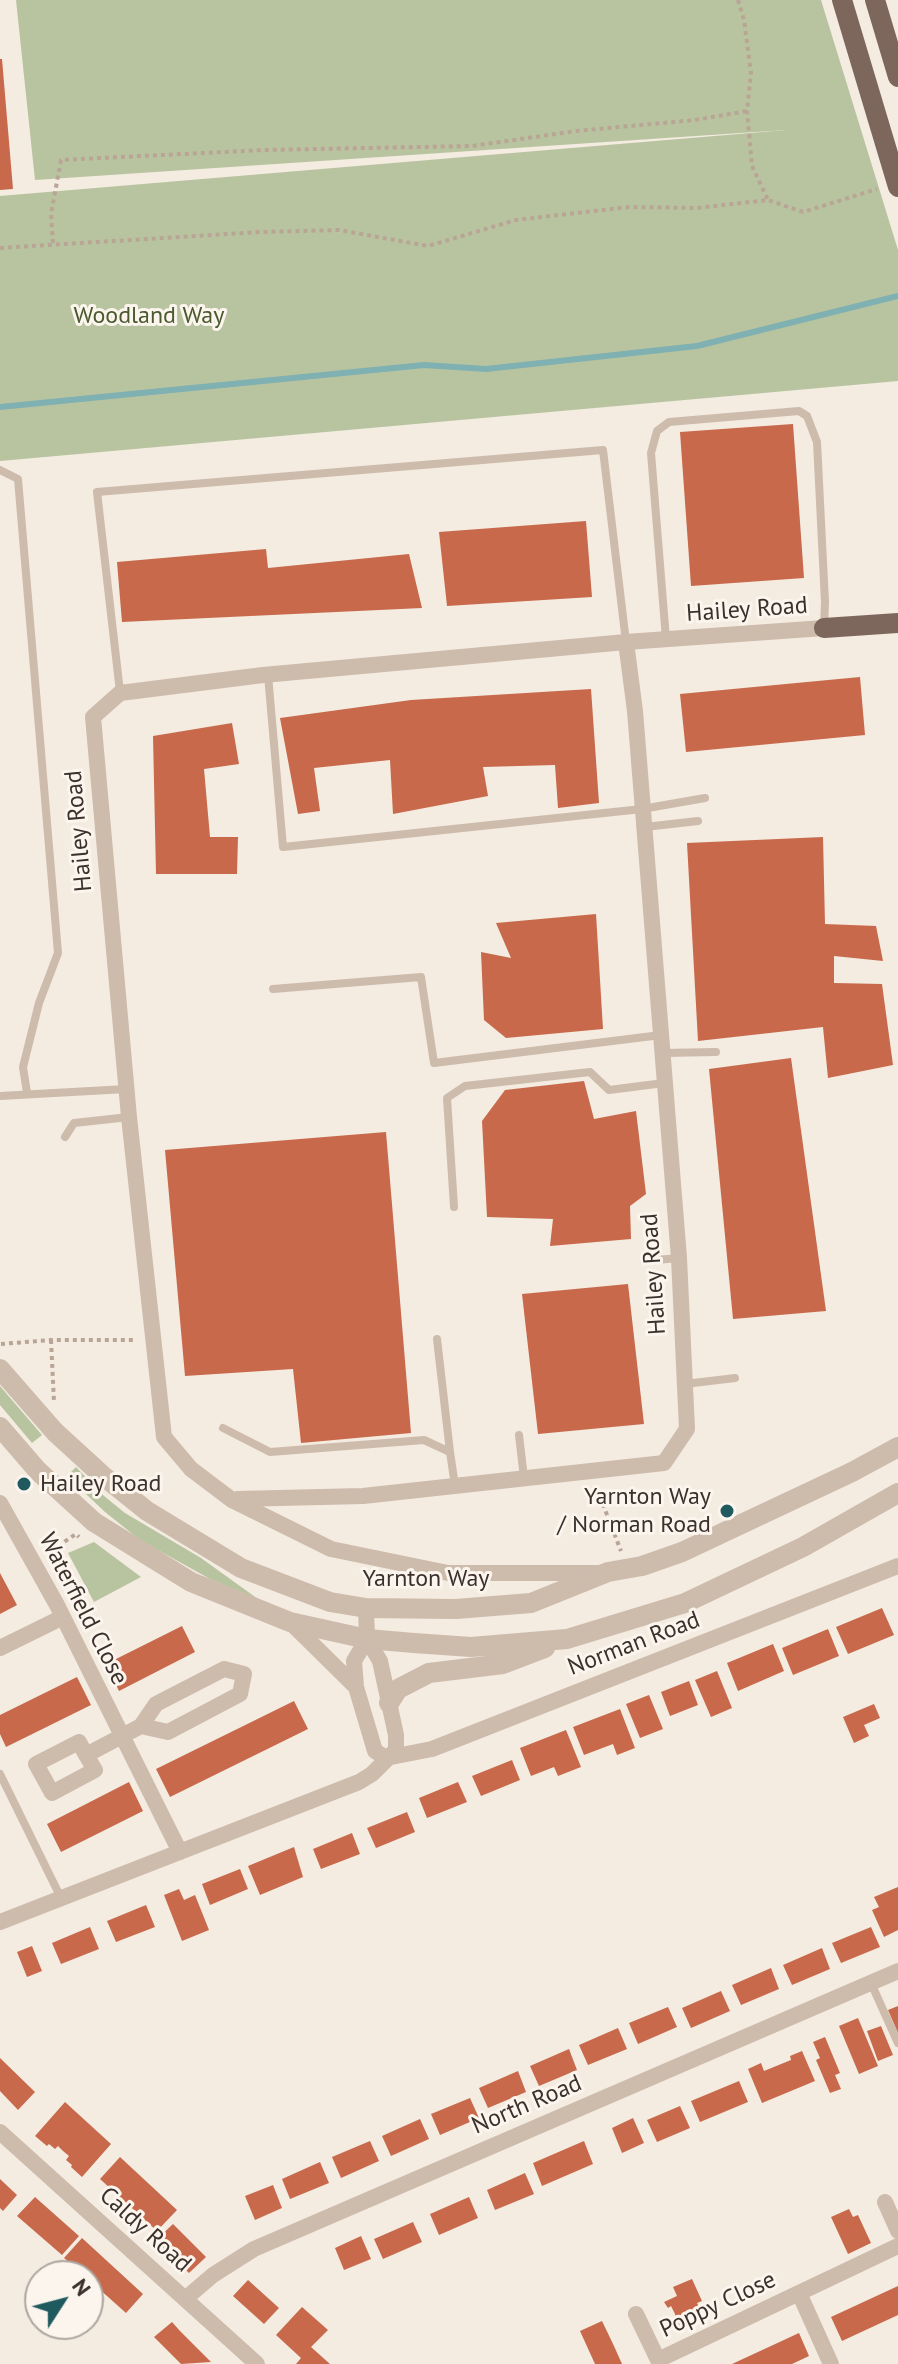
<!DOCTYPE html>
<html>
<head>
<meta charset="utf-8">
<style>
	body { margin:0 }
	#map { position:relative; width:898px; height:2364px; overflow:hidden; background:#f4ebe1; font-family:"PT Sans",sans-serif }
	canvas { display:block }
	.north { position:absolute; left:24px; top:2260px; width:80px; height:80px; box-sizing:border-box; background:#fbf5ee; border:2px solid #aea6a0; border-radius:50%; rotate:54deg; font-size:22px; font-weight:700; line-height:32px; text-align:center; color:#3b302b }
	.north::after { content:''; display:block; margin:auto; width:28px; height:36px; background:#1f5a5e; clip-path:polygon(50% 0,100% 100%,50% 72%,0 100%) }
</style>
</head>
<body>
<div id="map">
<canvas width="898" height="2364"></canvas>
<div class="north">N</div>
</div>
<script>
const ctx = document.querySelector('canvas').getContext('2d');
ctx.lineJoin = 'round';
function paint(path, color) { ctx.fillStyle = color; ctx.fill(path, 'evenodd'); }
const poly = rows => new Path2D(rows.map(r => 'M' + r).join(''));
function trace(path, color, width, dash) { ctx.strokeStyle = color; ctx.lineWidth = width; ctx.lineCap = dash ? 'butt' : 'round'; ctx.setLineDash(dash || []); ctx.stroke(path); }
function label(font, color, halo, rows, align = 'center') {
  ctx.font = font + ' "PT Sans",sans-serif'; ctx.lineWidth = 6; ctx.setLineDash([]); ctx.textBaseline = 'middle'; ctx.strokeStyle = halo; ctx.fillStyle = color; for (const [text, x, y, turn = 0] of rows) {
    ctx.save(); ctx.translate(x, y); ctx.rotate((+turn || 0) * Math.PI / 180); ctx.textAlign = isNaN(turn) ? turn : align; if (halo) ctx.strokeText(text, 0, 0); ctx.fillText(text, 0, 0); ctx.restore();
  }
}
paint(poly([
	[16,0,821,0,898,250,898,381,0,461,0,196,786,130,35,180],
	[0,1386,42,1435,32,1443,0,1405],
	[76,1467,104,1496,125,1513,201,1558,258,1599,210,1579,140,1540,105,1512,67,1476],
	[94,1542,141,1577,94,1602,68,1553]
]), '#b8c4a0');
trace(poly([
	[0,407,424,365,486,369,697,346,898,296]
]), '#7fb0b2', 6);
paint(poly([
	[0,59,2,59,13,189,0,190],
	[793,424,804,578,691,586,680,432],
	[586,521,592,597,447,606,439,532],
	[266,549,268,568,409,554,422,608,122,622,117,562],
	[860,677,865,735,686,752,680,694],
	[591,689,599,803,558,808,555,765,483,767,488,796,393,814,390,760,314,768,320,811,298,814,280,718,411,700],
	[232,723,239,764,204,769,210,837,238,837,237,874,156,874,153,736],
	[823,837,825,924,876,926,883,961,834,956,834,983,882,984,893,1065,828,1078,823,1027,698,1041,687,843],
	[596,914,603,1029,506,1038,484,1020,481,952,511,958,496,923],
	[791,1058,826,1311,733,1319,709,1069],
	[584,1081,594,1119,636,1111,646,1194,630,1206,631,1239,550,1246,553,1219,487,1217,482,1121,505,1090],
	[386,1132,411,1433,301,1443,293,1369,185,1376,165,1150],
	[628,1284,644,1424,538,1434,522,1294],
	[0,1573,17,1605,0,1614],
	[882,1608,894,1635,848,1654,836,1627],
	[182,1626,195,1652,119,1691,106,1664],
	[828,1629,839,1656,793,1675,782,1648],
	[773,1644,784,1671,738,1691,727,1663],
	[717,1671,732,1708,711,1717,695,1680],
	[77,1677,91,1705,6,1747,0,1734,0,1715],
	[689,1681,698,1705,670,1716,661,1692],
	[649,1695,663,1729,640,1738,626,1704],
	[294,1701,308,1729,170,1797,156,1769],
	[874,1704,880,1718,864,1725,869,1736,854,1743,843,1717],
	[620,1709,635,1748,617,1755,613,1744,584,1755,573,1727],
	[566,1730,581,1767,558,1776,554,1767,531,1776,520,1748],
	[512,1760,520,1780,481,1796,472,1776],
	[129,1782,143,1811,61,1852,47,1824],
	[458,1782,467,1802,427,1818,419,1798],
	[407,1812,415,1832,376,1848,367,1828],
	[352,1833,360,1854,321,1869,313,1849],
	[294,1847,303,1877,260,1895,248,1866],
	[240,1869,248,1889,210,1905,202,1884],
	[898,1887,898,1930,884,1937,872,1910,879,1907,874,1897],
	[179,1889,184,1900,195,1895,209,1930,182,1941,164,1895],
	[146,1905,155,1927,116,1942,107,1921],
	[90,1927,99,1949,61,1964,52,1943],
	[871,1927,880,1947,841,1963,832,1943],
	[32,1946,42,1971,27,1977,17,1952],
	[822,1948,830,1969,792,1985,783,1965],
	[771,1968,779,1989,741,2005,732,1985],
	[721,1991,730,2011,691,2028,682,2008],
	[898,2006,898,2033,888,2010],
	[668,2007,677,2027,638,2044,629,2023],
	[858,2018,878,2066,859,2074,839,2026],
	[881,2026,893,2055,878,2061,867,2031],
	[618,2028,627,2049,588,2065,579,2045],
	[825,2037,840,2073,835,2075,841,2089,830,2093,816,2060,820,2058,813,2042],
	[569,2049,577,2070,539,2086,530,2066],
	[802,2051,815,2081,762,2103,748,2069,761,2063,764,2071,791,2060,790,2056],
	[0,2058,35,2092,18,2110,0,2091],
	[518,2071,526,2092,488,2108,479,2088],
	[739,2081,748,2102,700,2122,691,2101],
	[470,2098,479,2118,440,2135,431,2114],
	[65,2102,111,2144,82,2177,71,2167,72,2165,66,2160,69,2156,63,2151,58,2146,55,2149,49,2144,47,2146,35,2136],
	[680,2106,690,2128,657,2142,647,2120],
	[633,2118,644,2143,622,2153,612,2128],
	[420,2119,429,2139,391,2156,382,2136],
	[370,2141,379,2161,341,2178,332,2157],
	[584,2141,593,2164,542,2186,533,2163],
	[120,2157,177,2210,157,2231,100,2179],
	[320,2162,329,2183,290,2199,282,2179],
	[525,2173,534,2194,495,2210,487,2190],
	[0,2179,17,2195,3,2211,0,2208],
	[273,2185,282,2208,255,2220,245,2196],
	[35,2197,79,2236,62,2255,17,2216],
	[469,2197,478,2218,439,2235,430,2214],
	[849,2209,853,2217,858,2215,871,2243,848,2254,831,2217],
	[413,2222,422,2242,383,2259,374,2239],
	[173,2224,206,2257,189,2273,155,2241],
	[361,2236,371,2259,344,2270,335,2248],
	[82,2238,143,2294,126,2313,88,2279,88,2276,85,2276,64,2258],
	[692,2279,702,2301,697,2303,704,2317,678,2329,675,2314,671,2306,668,2308,664,2302,677,2296,673,2287],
	[248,2280,279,2308,264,2324,233,2296],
	[898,2286,898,2315,842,2341,831,2317],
	[302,2307,328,2330,311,2347,330,2364,296,2364,301,2358,276,2335],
	[602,2321,614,2346,622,2364,595,2364,580,2331],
	[172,2322,180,2331,211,2362,181,2364,154,2337],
	[799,2333,809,2356,792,2364,732,2364]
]), '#c8694b');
trace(poly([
	[738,0,744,20,751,73,747,111,752,166,768,200],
	[53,243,51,214,61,160,264,150,472,146,576,131,695,120,747,111],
	[0,248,260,232,339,230,428,246,516,220,629,207,697,208,768,200,803,212,877,189],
	[51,1340,54,1402],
	[1,1344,51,1340,135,1340],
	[597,1489,621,1551],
	[56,1555,64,1542,76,1534,79,1537]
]), '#b9a596', 4, [4, 4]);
trace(poly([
	[0,470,18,479,58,953,39,1003,23,1067,27,1093],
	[666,639,651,453,657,431,669,422,799,411,807,416,817,442,825,602,824,628],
	[268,675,283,847,642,809,705,798],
	[120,692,97,492,603,450,626,642],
	[645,827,698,821],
	[273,989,421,977,434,1063,661,1035],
	[663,1053,716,1052],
	[0,1096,126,1089],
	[65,1137,74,1123,129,1117],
	[454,1207,447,1098,465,1086,590,1072,609,1090,664,1083],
	[644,1261,679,1258],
	[437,1339,450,1452],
	[685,1384,735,1378],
	[223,1428,270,1452,424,1440,450,1452,455,1486],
	[519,1435,524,1478],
	[0,1774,61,1898],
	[871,1983,898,2043]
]), '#cdbbac', 8);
trace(poly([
	[237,1499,363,1496,664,1463,687,1429,679,1258,635,711,626,642],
	[0,1503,57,1605,180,1852],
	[598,1573,448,1573,331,1549,232,1500,191,1469,164,1437,129,1117,93,717,120,693,263,675,626,642,824,628],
	[290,1622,356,1687,375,1751,386,1758,432,1749,898,1566],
	[0,1648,63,1617],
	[356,1687,354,1661,367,1639],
	[86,1755,79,1742,36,1764,52,1793,95,1770,86,1755,141,1726,168,1732,240,1694,244,1674,224,1669,156,1704,141,1726],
	[0,1922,359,1782,372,1774,396,1750,396,1735,380,1661,367,1639,366,1608],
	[0,2132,257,2364],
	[885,2202,898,2231],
	[185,2299,213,2275,254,2249,898,1971],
	[636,2314,658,2360],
	[660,2364,658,2360,799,2293],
	[831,2364,799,2293,898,2246]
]), '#cdbbac', 16);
trace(poly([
	[0,1369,55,1432,102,1475,147,1511,241,1568,330,1602,366,1608,456,1609,531,1603,608,1572,642,1566,682,1552,852,1472,898,1447],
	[0,1427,38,1471,94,1522,191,1582,290,1622,367,1639,414,1643,471,1647,567,1639,685,1603,803,1547,898,1493],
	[389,1703,398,1689,429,1673,503,1664,545,1648]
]), '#cdbbac', 20);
trace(poly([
	[842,0,898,187],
	[875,0,898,77],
	[824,628,898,623]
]), '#7d675c', 20);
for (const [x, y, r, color] of [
	[24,1484,8,"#1f5a5e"],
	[727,1511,8,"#1f5a5e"]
]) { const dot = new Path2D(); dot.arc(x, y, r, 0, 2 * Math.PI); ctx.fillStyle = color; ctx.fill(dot); trace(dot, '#fbf5ee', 3); }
label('24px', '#4a5a2e', '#fbf5ee', [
	["Woodland Way",149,316]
]);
label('24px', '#3b302b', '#fbf5ee', [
	["Hailey Road",747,610,-4],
	["Hailey Road",79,831,-95],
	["Hailey Road",654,1274,-94],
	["Yarnton Way",426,1579],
	["Waterfield Close",83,1609,63],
	["Norman Road",634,1644,-21],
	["North Road",527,2105,-23],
	["Caldy Road",145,2230,42],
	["Poppy Close",718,2305,-25]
]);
label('24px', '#3b302b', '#fbf5ee', [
	["Hailey Road",40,1484],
	["Yarnton Way",711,1497,"right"],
	["/ Norman Road",711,1525,"right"]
], 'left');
</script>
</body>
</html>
